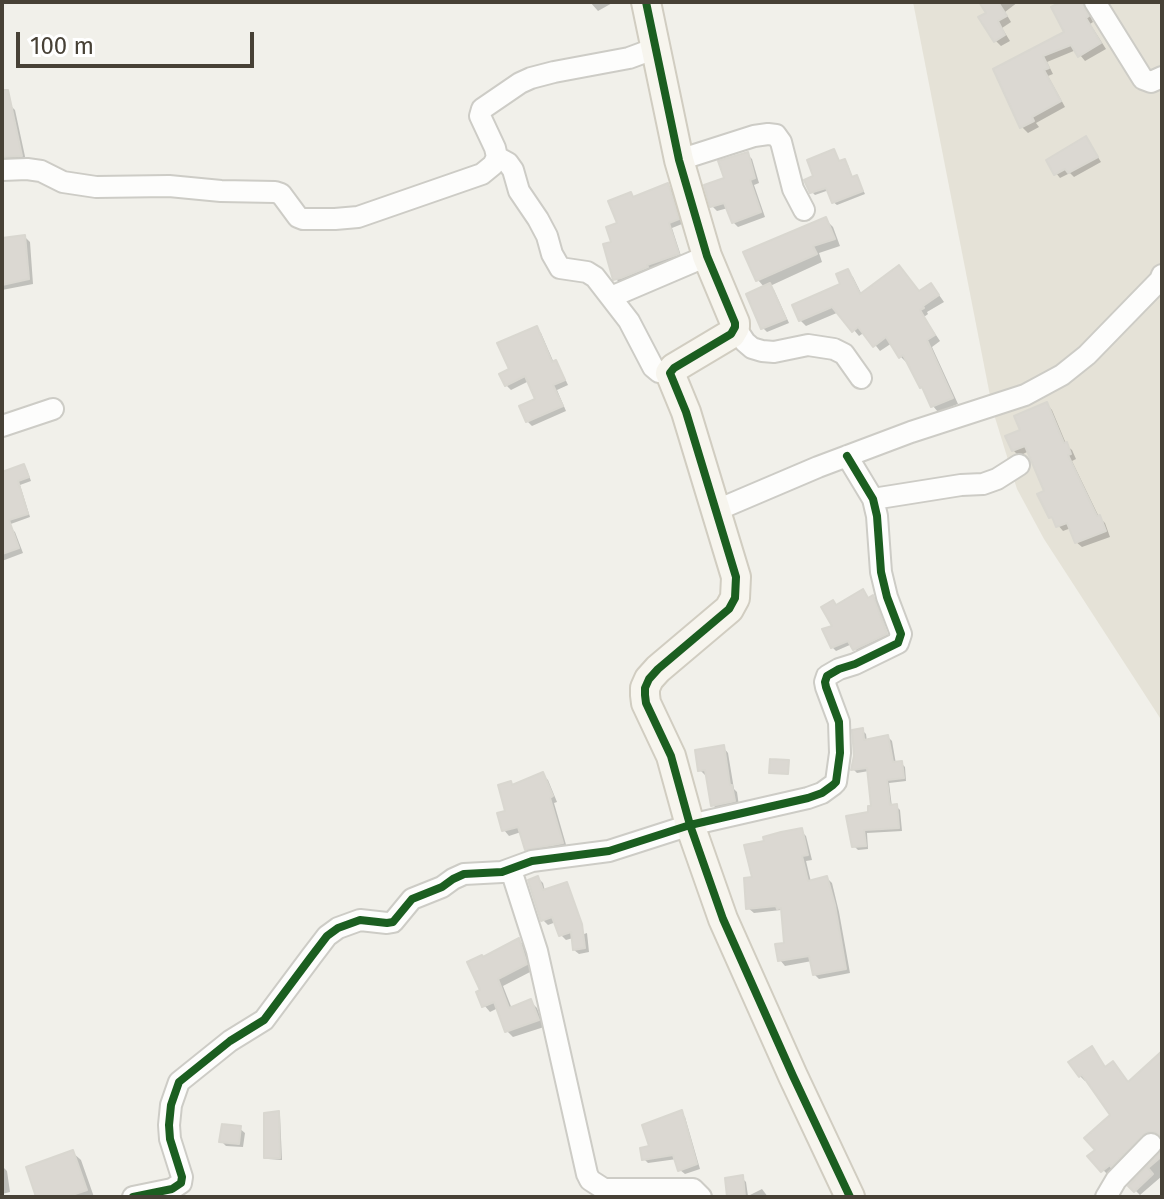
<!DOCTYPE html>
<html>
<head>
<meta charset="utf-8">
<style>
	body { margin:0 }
	#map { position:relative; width:1164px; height:1199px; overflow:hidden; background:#f1f0ea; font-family:"Fira Sans",sans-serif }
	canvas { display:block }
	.frame { position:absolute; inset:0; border:4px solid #474136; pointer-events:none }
	.scale { position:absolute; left:16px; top:32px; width:238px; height:36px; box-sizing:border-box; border:4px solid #474136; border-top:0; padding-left:10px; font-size:24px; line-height:28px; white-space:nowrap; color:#474136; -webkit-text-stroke:6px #fff; paint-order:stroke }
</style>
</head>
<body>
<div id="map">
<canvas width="1164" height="1199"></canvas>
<div class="frame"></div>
<div class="scale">100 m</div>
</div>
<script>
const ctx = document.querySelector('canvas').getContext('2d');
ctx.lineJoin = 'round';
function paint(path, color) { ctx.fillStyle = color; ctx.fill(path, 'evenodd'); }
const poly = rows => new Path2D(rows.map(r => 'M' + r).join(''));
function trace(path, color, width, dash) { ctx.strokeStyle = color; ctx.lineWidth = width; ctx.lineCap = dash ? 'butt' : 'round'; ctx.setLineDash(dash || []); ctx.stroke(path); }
paint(poly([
	[913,2,1162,2,1162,721,1044,539,1017,489,993,411]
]), '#e5e2d7');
paint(poly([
	[590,2,614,2,598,11],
	[981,2,1018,2,1005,12,1011,22,1002,28,1010,41,1001,46,995,40,989,13],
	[1065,2,1083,2,1093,22,1090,24,1106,49,1085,61,1076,50,1047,62,1053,74,1048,76,1065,107,1036,123,1039,127,1028,133,1022,127,995,70,1066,33],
	[10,105,15,110,26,161,2,164,2,107],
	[1086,138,1101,162,1074,177,1070,173,1060,178,1056,173],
	[833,151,840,163,844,161,848,165,853,179,856,178,859,181,865,194,837,205,833,202,829,190,815,195,812,192,816,178],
	[747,154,752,159,759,183,754,185,765,217,738,227,733,222,728,208,717,211,712,206],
	[668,186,672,190,682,224,672,228,682,259,620,283,615,278,614,243,619,224,635,199],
	[825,219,833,227,840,246,819,253,822,262,770,286,774,290,789,323,767,332,763,328,765,288,758,280,746,253],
	[25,237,30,242,33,284,2,290,2,240],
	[847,271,853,277,862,295,920,293,931,286,937,292,944,302,927,312,928,314,924,317,940,341,932,347,958,404,938,412,933,406,909,361,906,362,901,357,892,343,880,351,865,332,859,336,839,312,806,326,800,320,843,285],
	[537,329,541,333,554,363,560,368,568,385,557,390,566,411,532,426,527,421,538,400,529,381,511,390,506,385,511,370],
	[1047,404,1052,410,1067,446,1072,450,1076,459,1072,461,1099,517,1105,523,1110,537,1082,547,1076,542,1071,528,1063,531,1051,517,1047,492,1029,451,1019,456,1013,450,1023,431],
	[23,466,27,470,31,481,20,485,30,517,8,525,15,532,23,553,2,561,2,474],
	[863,592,869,599,873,597,876,601,889,638,859,653,852,644,836,651,832,647,835,627],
	[862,730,866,734,867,741,888,737,892,741,896,764,901,763,905,767,906,781,889,783,892,807,896,806,900,810,902,831,867,833,868,849,858,850,854,846,873,808,869,771,857,773,853,769],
	[723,747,728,753,734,789,737,792,739,806,718,810,713,805,708,774,705,775,700,770],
	[543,775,548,780,557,802,554,803,567,848,532,854,526,849,521,832,509,836,504,830,507,812],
	[801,831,806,836,812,860,806,861,811,882,827,878,832,883,839,912,850,973,819,979,814,974,812,961,785,966,780,960,786,945,783,912,781,910,754,913,748,908,754,879],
	[538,878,543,883,545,891,566,884,569,887,566,887,584,934,587,933,589,952,579,954,574,950,573,938,566,940,561,935,556,922,548,925,543,920,530,881],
	[519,940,525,947,532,971,503,986,512,1009,530,1001,537,1008,544,1027,513,1037,507,1031,498,1008,490,1012,484,1005,483,959],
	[1162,1052,1162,1136,1152,1136,1108,1175,1090,1156,1097,1150,1112,1115,1087,1079,1085,1081,1080,1076,1096,1053,1106,1069,1128,1084],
	[681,1112,685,1117,700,1169,685,1174,680,1170,677,1159,648,1163,644,1159],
	[278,1114,280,1115,282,1160,268,1159,266,1157],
	[239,1128,245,1133,243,1147,226,1146,221,1141],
	[72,1152,81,1160,94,1197,38,1197],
	[1162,1152,1162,1176,1140,1195,1131,1186],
	[2,1166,7,1171,10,1192,2,1194],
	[742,1178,746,1182,748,1196,762,1189,768,1197,729,1197]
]), '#0003');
const building = poly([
	[979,2,998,2,1007,16,998,21,1005,35,994,42,978,17,986,13,979,2],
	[1061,2,1082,2,1089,16,1086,18,1101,43,1078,57,1071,45,1043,56,1049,68,1044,70,1061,101,1032,117,1034,121,1020,128,993,69,1064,32,1051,7,1061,2],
	[2,90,8,90,22,156,2,157,2,90],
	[1086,136,1098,157,1068,173,1065,169,1054,175,1046,160,1086,136],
	[834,149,839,161,845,159,852,177,857,175,863,191,832,203,826,188,810,193,804,180,813,176,807,160,834,149],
	[748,152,755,178,750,180,761,212,732,223,724,203,710,207,704,185,724,178,718,161,748,152],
	[668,183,679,219,669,223,679,254,647,265,648,267,621,278,613,280,603,244,611,242,606,227,617,223,608,201,631,192,633,197,668,183],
	[826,217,835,239,813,246,817,254,756,281,743,252,826,217],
	[25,235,29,279,2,285,2,238,25,235],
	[899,265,919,291,931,283,939,295,923,306,924,308,920,310,935,335,927,340,953,398,931,407,922,387,920,388,903,355,899,358,886,337,873,347,858,327,852,332,832,307,799,321,792,305,840,284,836,274,848,269,860,294,899,265],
	[770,283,786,319,761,329,746,294,770,283],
	[537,326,552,362,556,360,565,380,553,385,563,406,526,422,519,406,535,399,525,376,505,386,499,374,509,369,497,343,537,326],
	[1047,402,1064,443,1067,442,1071,454,1068,455,1097,516,1100,515,1106,531,1075,543,1067,523,1056,527,1052,517,1049,518,1037,494,1044,491,1025,446,1012,451,1005,436,1020,430,1014,416,1047,402],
	[24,464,29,477,18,481,28,514,9,520,19,548,2,554,2,472,24,464],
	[863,589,868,598,873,595,887,634,853,650,848,641,831,648,822,629,832,626,821,607,833,600,836,605,863,589],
	[863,728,864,740,888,735,893,762,902,761,904,778,887,780,890,805,897,804,899,828,864,830,866,846,852,847,846,816,868,812,868,806,871,806,867,768,851,770,854,756,852,730,863,728],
	[724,745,730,785,732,785,735,801,711,806,705,770,698,771,695,750,724,745],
	[770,759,789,760,788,774,769,773,770,759],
	[543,772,553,796,550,798,563,843,525,850,518,827,502,831,497,813,505,811,498,785,511,781,512,785,543,772],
	[802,828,808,855,802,856,808,881,827,876,835,905,846,969,813,975,809,956,778,961,775,944,784,943,781,908,777,909,776,906,746,909,744,878,752,877,744,845,764,841,763,837,781,832,802,828],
	[538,876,543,890,567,882,582,924,585,948,573,950,571,932,559,936,552,917,541,921,528,880,538,876],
	[519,938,527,964,498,979,509,1008,531,999,539,1020,505,1032,494,1002,482,1007,476,992,480,990,467,962,482,955,483,957,519,938],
	[1092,1046,1105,1067,1113,1061,1128,1082,1162,1051,1162,1138,1155,1132,1147,1132,1111,1167,1110,1165,1101,1172,1087,1156,1095,1150,1084,1138,1110,1115,1082,1075,1079,1077,1068,1062,1092,1046],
	[682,1110,697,1164,678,1171,673,1155,642,1160,640,1148,649,1146,642,1125,682,1110],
	[279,1111,280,1158,264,1158,264,1113,279,1111],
	[222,1124,241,1126,239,1144,219,1142,222,1124],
	[73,1150,87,1190,66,1197,36,1197,26,1167,73,1150],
	[1162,1150,1162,1156,1148,1168,1153,1174,1134,1192,1128,1186,1162,1150],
	[743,1175,745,1197,727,1197,725,1178,743,1175]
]);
paint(building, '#dbd8d2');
trace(building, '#d9d7d0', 2);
const street = poly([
	[1095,2,1143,79,1151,82,1162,77],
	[497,157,508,163,513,170,519,191,538,219,547,236,552,254,560,268,587,272,595,277,629,321,653,367,659,372,670,373],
	[679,160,754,136,768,134,776,135,781,142,793,189,804,210],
	[2,170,27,169,41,171,63,182,96,187,169,186,221,191,275,192,281,194,298,217,303,219,335,219,358,217,482,174,493,165,497,157,495,148,480,116,482,109,520,83,531,78,554,72,629,58,656,48],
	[611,297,707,256],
	[735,327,745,342,752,348,762,351,774,352,808,345,834,349,844,354,861,378],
	[2,426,53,409],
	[873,499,961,485,983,484,997,479,1019,465],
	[717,510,818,467,911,432,1025,395,1062,375,1087,355,1160,280,1162,275],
	[511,870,537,951,587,1174,590,1180,604,1189,693,1189,701,1197],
	[133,1197,172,1189,181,1183,182,1177,170,1139,169,1125,171,1105,179,1082,230,1041,264,1020,311,957,327,936,338,928,360,920,387,923,393,922,412,899,442,887,453,879,464,874,502,872,532,861,609,851,690,825,808,798,822,793,833,785,836,782,840,753,839,722,826,687,825,682,827,676,839,669,855,664,898,643,901,634,887,597,881,572,877,516,873,499,847,456],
	[1106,1197,1116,1180,1151,1144]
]);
const secondary = poly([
	[646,2,679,160,707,256,735,323,735,327,731,334,674,368,670,373,686,412,736,577,735,598,729,609,658,669,649,679,645,688,645,695,646,703,671,756,690,825,723,919,793,1076,850,1197]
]);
trace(street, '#cdccc6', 24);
trace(secondary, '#d1cdc1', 32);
trace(street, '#fdfdfc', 20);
trace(secondary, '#f7f5ee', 28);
trace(poly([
	[646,2,679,160,707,256,735,323,735,327,731,334,674,368,670,373,686,412,736,577,735,598,729,609,658,669,649,679,645,688,645,695,646,703,671,756,690,825,723,919,793,1076,850,1197],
	[133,1197,172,1189,181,1183,182,1177,170,1139,169,1125,171,1105,179,1082,230,1041,264,1020,311,957,327,936,338,928,360,920,387,923,393,922,412,899,442,887,453,879,464,874,502,872,532,861,609,851,690,825,808,798,822,793,833,785,836,782,840,753,839,722,826,687,825,682,827,676,839,669,855,664,898,643,901,634,887,597,881,572,877,516,873,499,847,456]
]), '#1b5e20', 8);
</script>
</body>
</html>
